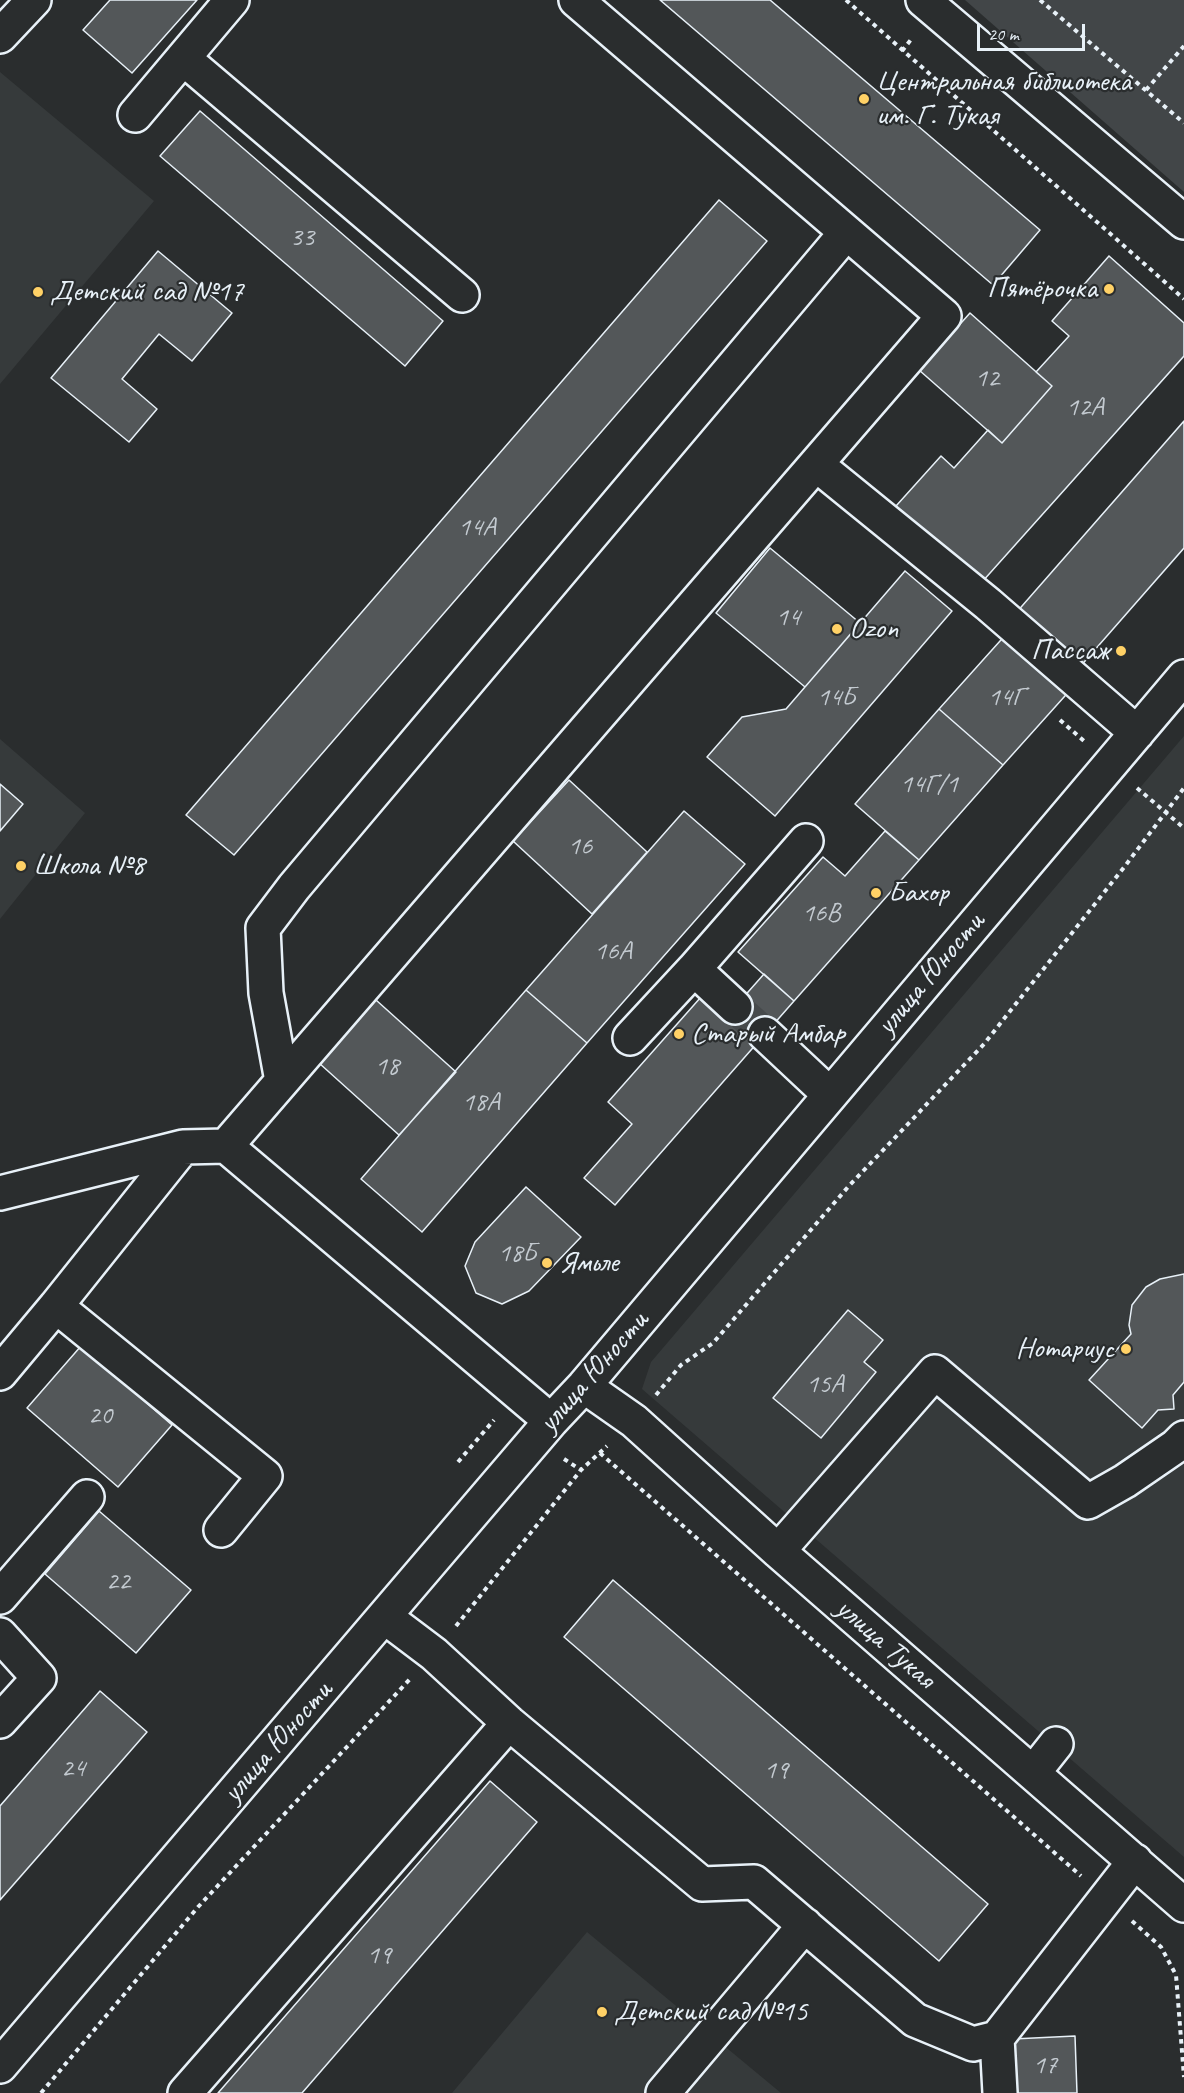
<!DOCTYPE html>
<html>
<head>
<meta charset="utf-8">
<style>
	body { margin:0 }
	#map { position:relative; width:1184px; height:2093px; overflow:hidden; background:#2a2d2e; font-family:Caveat,sans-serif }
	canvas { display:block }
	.scale { position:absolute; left:977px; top:24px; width:108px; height:27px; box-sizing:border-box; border:3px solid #e8f1f8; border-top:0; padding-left:8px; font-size:18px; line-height:21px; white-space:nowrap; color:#e8f1f8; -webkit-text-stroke:4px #2a2d2e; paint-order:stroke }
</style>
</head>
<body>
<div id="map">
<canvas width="1184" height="2093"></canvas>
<div class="scale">20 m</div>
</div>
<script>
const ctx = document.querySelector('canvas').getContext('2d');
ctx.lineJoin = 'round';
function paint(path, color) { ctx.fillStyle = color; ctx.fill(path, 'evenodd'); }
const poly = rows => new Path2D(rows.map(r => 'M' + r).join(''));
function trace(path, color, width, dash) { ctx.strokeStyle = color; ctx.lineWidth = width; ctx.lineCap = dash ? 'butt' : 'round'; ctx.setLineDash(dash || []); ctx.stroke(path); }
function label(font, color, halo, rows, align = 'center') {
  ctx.font = font + ' Caveat,sans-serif'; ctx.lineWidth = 4.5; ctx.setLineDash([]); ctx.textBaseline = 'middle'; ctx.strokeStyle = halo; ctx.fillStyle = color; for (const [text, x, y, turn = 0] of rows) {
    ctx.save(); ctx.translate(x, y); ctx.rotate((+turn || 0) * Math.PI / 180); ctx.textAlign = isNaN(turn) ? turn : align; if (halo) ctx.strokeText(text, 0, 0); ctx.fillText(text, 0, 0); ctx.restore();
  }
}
paint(poly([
	[0,72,154,201,0,384],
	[1184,736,1184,1857,642,1389,651,1362],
	[0,739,85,813,0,919],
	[587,1932,781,2093,452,2093]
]), '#363a3b');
paint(poly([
	[965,0,1184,0,1184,192]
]), '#424648');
const building = poly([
	[110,0,197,0,132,73,83,30,110,0],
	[660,0,770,0,1040,230,993,285,660,0],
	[200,111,443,321,405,366,160,156,200,111],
	[719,200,767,241,234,855,186,815,719,200],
	[158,251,232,313,192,361,159,334,122,379,157,409,129,442,51,378,158,251],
	[1109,256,1184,323,1184,356,982,582,896,506,941,456,954,468,988,430,1002,443,1052,386,1036,372,1069,336,1052,321,1109,256],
	[970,313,1052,386,1002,443,919,370,970,313],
	[1184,421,1184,548,1078,669,1015,614,1184,421],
	[770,548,860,623,805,687,716,613,770,548],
	[905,571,952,611,775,816,707,757,742,717,786,709,905,571],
	[1009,631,1073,687,1003,765,939,709,1009,631],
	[939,709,1003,765,919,860,855,804,939,709],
	[569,780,647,852,592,914,513,841,569,780],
	[0,784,23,804,0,831,0,784],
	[684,811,745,864,587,1043,526,990,684,811],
	[885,831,919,860,794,1001,738,952,823,857,845,876,885,831],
	[764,974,794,1001,615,1205,584,1178,632,1124,608,1102,701,997,725,1018,764,974],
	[526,990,587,1043,422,1232,361,1179,526,990],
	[376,1000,456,1072,399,1135,319,1063,376,1000],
	[526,1187,581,1237,529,1291,502,1304,476,1293,465,1266,475,1242,526,1187],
	[1184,1274,1184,1382,1173,1395,1174,1409,1158,1410,1142,1428,1089,1380,1131,1334,1129,1325,1132,1305,1146,1287,1160,1279,1184,1274],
	[848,1310,883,1340,864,1362,876,1372,821,1438,773,1398,848,1310],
	[81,1346,172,1425,118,1487,27,1408,81,1346],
	[99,1511,191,1590,136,1653,45,1574,99,1511],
	[613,1580,988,1904,939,1961,564,1637,613,1580],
	[100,1691,147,1732,0,1900,0,1806,100,1691],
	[490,1781,537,1822,302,2093,218,2093,490,1781],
	[1075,2036,1077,2093,1016,2093,1013,2039,1075,2036]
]);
paint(building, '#535759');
trace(building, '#e8f1f8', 1.5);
trace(poly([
	[735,1007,765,1034]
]), '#464a4c', 33, [33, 16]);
const minor = poly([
	[923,0,1184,222],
	[0,36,34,0],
	[183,58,462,295],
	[135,115,232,0],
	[817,465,988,604,1137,733],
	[735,1007,694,969,806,841],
	[765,1034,829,1094],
	[630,1038,694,969],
	[282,1081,266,993,263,928,294,887,846,233],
	[0,1193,183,1147],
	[56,1306,265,1476,221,1530],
	[0,1373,56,1306,183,1147,226,1146],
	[584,1386,634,1421,778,1551,1184,1905],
	[551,1421,226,1146,944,316,576,0],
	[778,1551,935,1372,1088,1502,1125,1481,1176,1446,1184,1438],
	[0,1597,87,1497],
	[385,1617,434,1654,509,1723,702,1884,754,1882,915,2020,973,2044,997,2038],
	[0,1635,39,1678,0,1721],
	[1033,1773,1056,1744],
	[0,2066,551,1421,584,1386,1184,677],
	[185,2093,509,1723],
	[663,2093,805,1925],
	[1000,2093,997,2038,1135,1861]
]);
trace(minor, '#e8f1f8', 38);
trace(poly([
	[846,0,1184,299],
	[1040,0,1184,123],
	[902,51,913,37],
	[1146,90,1184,46],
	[1060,720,1084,741],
	[1137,788,1184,828],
	[656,1395,681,1365,713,1343,848,1187,984,1044,1125,866,1184,788],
	[600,1453,1081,1876],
	[564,1459,581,1470],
	[458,1462,494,1420],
	[456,1626,581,1470,607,1446],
	[1132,1921,1161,1947,1176,1975,1184,2077],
	[41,2093,198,1907,410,1679]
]), '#e8f1f8', 4, [4.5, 4.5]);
trace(minor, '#2a2d2e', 33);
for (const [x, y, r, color] of [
	[864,99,6,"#ffd166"],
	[1109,289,6,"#ffd166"],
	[38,292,6,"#ffd166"],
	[837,629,6,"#ffd166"],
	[1121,651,6,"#ffd166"],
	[21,866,6,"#ffd166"],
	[876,893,6,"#ffd166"],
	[679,1034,6,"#ffd166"],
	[547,1263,6,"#ffd166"],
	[1126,1349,6,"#ffd166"],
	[602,2012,6,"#ffd166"]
]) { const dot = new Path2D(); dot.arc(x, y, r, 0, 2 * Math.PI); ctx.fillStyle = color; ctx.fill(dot); trace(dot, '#2a2d2e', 2); }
label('27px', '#c3cad0', null, [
	["33",302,238],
	["12",987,379],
	["12А",1085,408],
	["14А",477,528],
	["14",788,618],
	["14Б",836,698],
	["14Г",1006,698],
	["14Г/1",929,785],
	["16",580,847],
	["16В",821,914],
	["16А",613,952],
	["18",387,1067],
	["18А",481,1103],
	["18Б",517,1254],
	["15А",825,1385],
	["20",100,1416],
	["22",118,1582],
	["24",73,1769],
	["19",776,1771],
	["19",379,1956],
	["17",1045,2066]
]);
label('30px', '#e8f1f8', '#2a2d2e', [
	["Центральная библиотека",876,82],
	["им. Г. Тукая",876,116],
	["Пятёрочка",1097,289,"right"],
	["Детский сад №17",50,292],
	["Ozon",849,629],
	["Пассаж",1109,651,"right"],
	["Школа №8",33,866],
	["Бахор",888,893],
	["Старый Амбар",691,1034],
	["Ямьле",559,1263],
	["Нотариус",1114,1349,"right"],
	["Детский сад №15",614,2012]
], 'left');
label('30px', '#e8f1f8', '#2a2d2e', [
	["улица Юности",931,974,-50],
	["улица Юности",594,1372,-49],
	["улица Тукая",885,1644,41],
	["улица Юности",278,1742,-49]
]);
</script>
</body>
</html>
